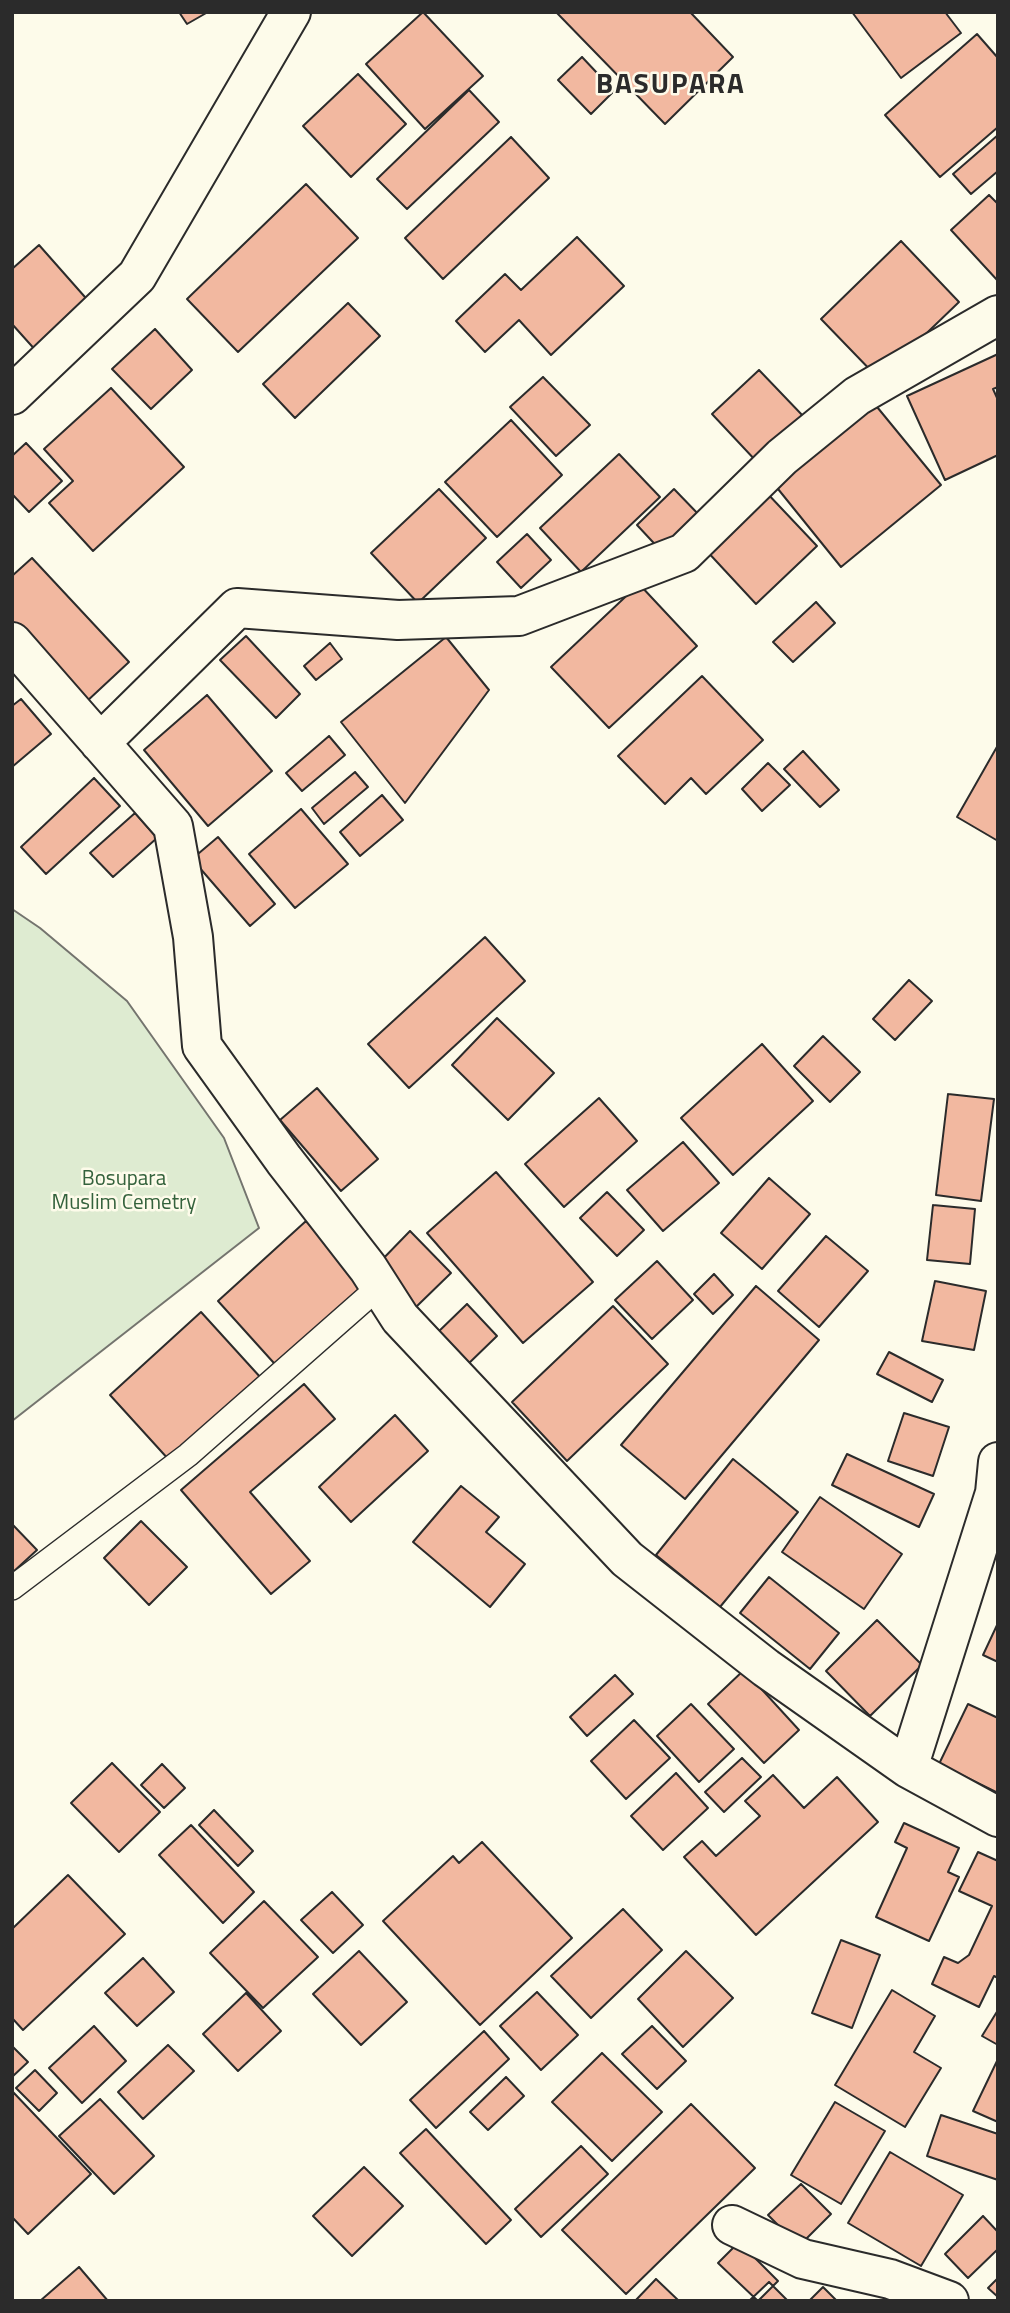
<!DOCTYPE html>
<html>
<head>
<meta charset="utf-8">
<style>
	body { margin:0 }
	#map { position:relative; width:1010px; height:2313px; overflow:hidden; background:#fdfbea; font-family:"Titillium Web",sans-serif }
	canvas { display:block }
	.frame { position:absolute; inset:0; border:14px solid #2b2b2b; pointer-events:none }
</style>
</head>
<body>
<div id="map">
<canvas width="1010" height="2313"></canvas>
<div class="frame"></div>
</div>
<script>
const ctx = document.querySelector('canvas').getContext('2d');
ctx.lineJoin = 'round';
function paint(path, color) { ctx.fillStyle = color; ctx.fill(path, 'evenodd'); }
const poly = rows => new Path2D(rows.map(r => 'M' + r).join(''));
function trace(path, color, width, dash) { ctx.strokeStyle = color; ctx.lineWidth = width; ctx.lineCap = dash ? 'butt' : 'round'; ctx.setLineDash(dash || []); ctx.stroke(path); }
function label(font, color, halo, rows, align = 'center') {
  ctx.font = font + ' "Titillium Web",sans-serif'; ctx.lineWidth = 5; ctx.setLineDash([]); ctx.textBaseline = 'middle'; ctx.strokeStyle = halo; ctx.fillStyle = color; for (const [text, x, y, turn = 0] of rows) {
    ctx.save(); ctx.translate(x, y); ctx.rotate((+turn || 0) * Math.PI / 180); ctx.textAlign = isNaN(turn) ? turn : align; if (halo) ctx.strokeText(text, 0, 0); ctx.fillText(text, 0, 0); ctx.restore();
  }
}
const green = poly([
	[12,909,40,928,127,1001,224,1138,259,1228,12,1421,12,909]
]);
paint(green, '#deebd1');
trace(green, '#74746e', 2);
const building = poly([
	[179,12,208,12,187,24,179,12],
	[423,12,483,76,425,129,366,64,423,12],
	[556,12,690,12,733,57,665,124,556,12],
	[852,12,945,12,961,33,901,78,852,12],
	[977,34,998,58,998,127,940,177,885,115,977,34],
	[582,57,614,91,591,114,558,80,582,57],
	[358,74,406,124,351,177,303,126,358,74],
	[469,90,499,122,407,209,377,179,469,90],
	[998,135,998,171,971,194,953,174,998,135],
	[511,137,549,178,443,279,405,238,511,137],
	[306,184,358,238,238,352,187,299,306,184],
	[989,195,998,204,998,281,951,230,989,195],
	[577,237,624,286,551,355,519,320,485,352,456,321,505,274,521,290,577,237],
	[901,241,959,302,879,379,821,319,901,241],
	[39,245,92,305,38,353,12,324,12,269,39,245],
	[348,303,380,336,295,418,263,384,348,303],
	[155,329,192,370,151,409,112,369,155,329],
	[998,354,998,387,993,389,998,400,998,455,945,480,907,396,998,354],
	[759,370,804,417,757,462,712,414,759,370],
	[543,377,590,425,556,456,510,407,543,377],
	[111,388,184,467,93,551,49,503,73,481,44,449,111,388],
	[873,402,941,485,841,567,774,484,873,402],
	[511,420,562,475,497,537,445,482,511,420],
	[26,443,62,481,29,512,12,494,12,456,26,443],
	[619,454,660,497,581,572,540,528,619,454],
	[439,489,486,538,418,603,371,553,439,489],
	[674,489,702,518,664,554,637,525,674,489],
	[765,491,817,546,756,604,704,548,765,491],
	[527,534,551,560,521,588,497,562,527,534],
	[32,558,129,662,85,703,12,625,12,576,32,558],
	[639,584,697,646,609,728,551,667,639,584],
	[816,602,835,623,793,662,773,642,816,602],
	[246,636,300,694,276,718,220,660,246,636],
	[446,637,489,690,405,803,341,722,446,637],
	[330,643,342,659,316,680,304,666,330,643],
	[702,676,763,740,706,794,691,778,665,804,618,756,702,676],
	[207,695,272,771,208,826,144,750,207,695],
	[21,699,51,734,12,767,12,706,21,699],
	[329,736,345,755,302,791,286,773,329,736],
	[998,745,998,841,957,817,998,745],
	[803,751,839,790,820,807,784,769,803,751],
	[768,763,790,785,762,811,742,789,768,763],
	[355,772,368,787,324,824,312,808,355,772],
	[94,778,120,806,46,874,21,847,94,778],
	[382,795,403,820,360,856,340,832,382,795],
	[301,809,348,864,295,908,249,854,301,809],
	[135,813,157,838,113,877,90,853,135,813],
	[218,837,275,904,250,926,192,859,218,837],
	[485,937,525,981,409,1088,368,1044,485,937],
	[909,980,932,1001,895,1040,873,1019,909,980],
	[497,1018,554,1073,508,1120,452,1065,497,1018],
	[823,1036,860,1072,830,1102,794,1066,823,1036],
	[762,1044,813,1101,733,1175,681,1118,762,1044],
	[317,1088,378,1159,341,1191,280,1120,317,1088],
	[948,1094,994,1099,981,1201,936,1195,948,1094],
	[599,1098,637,1141,564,1207,525,1164,599,1098],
	[683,1142,719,1183,663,1231,627,1190,683,1142],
	[496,1172,593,1282,523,1343,427,1233,496,1172],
	[769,1178,810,1214,762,1269,721,1233,769,1178],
	[607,1192,644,1230,617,1256,580,1218,607,1192],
	[933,1205,975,1209,970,1264,927,1260,933,1205],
	[306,1221,371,1291,282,1372,218,1301,306,1221],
	[410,1231,451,1273,416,1307,376,1266,410,1231],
	[826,1236,868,1271,819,1327,778,1291,826,1236],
	[657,1261,693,1300,652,1339,615,1300,657,1261],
	[714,1274,733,1295,713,1314,694,1294,714,1274],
	[935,1281,986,1291,974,1350,922,1341,935,1281],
	[756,1286,819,1340,685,1499,621,1445,756,1286],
	[467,1304,497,1336,465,1367,435,1335,467,1304],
	[613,1306,668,1364,567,1461,512,1402,613,1306],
	[201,1312,271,1389,180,1472,110,1395,201,1312],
	[889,1352,943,1380,932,1402,877,1374,889,1352],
	[304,1384,335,1419,250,1492,310,1561,271,1594,181,1490,304,1384],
	[904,1413,949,1427,933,1476,888,1461,904,1413],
	[395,1415,428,1451,351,1522,319,1487,395,1415],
	[847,1454,934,1494,919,1527,832,1485,847,1454],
	[733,1459,798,1512,720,1607,656,1555,733,1459],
	[461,1486,499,1517,486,1532,525,1564,490,1607,413,1542,461,1486],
	[820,1497,902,1554,864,1609,782,1552,820,1497],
	[141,1521,187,1567,149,1605,104,1558,141,1521],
	[12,1524,37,1550,12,1573,12,1524],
	[769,1577,839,1633,810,1669,740,1613,769,1577],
	[877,1620,922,1665,870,1716,826,1671,877,1620],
	[998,1623,998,1662,983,1655,998,1623],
	[744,1670,799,1730,764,1763,708,1704,744,1670],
	[615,1675,633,1694,587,1736,570,1717,615,1675],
	[691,1704,734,1749,699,1782,657,1736,691,1704],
	[968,1704,998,1718,998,1793,939,1764,968,1704],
	[634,1720,670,1758,626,1799,591,1761,634,1720],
	[742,1758,761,1777,724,1812,705,1792,742,1758],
	[112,1763,160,1812,119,1852,71,1803,112,1763],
	[162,1764,185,1788,164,1808,141,1785,162,1764],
	[676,1773,708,1808,663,1850,631,1816,676,1773],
	[773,1775,804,1808,837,1777,878,1822,756,1935,684,1857,702,1841,716,1856,760,1816,745,1801,773,1775],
	[214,1810,253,1851,238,1866,199,1825,214,1810],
	[904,1823,959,1848,948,1872,959,1877,929,1941,876,1917,907,1848,895,1842,904,1823],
	[191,1825,254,1892,223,1923,159,1855,191,1825],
	[482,1842,572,1938,480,2025,383,1921,453,1856,459,1863,482,1842],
	[978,1852,998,1861,998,1978,994,1976,979,2007,932,1984,944,1957,958,1963,969,1955,992,1906,959,1891,978,1852],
	[68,1875,125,1934,23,2030,12,2018,12,1929,68,1875],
	[332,1892,363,1925,333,1953,301,1920,332,1892],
	[264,1901,318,1957,263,2008,210,1953,264,1901],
	[623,1909,662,1950,591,2018,551,1976,623,1909],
	[841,1940,880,1955,852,2028,812,2013,841,1940],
	[359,1951,407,2002,361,2045,313,1994,359,1951],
	[686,1951,733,1998,683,2047,638,1999,686,1951],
	[143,1958,174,1992,137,2026,105,1993,143,1958],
	[892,1990,935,2016,914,2052,941,2068,905,2127,835,2085,892,1990],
	[537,1992,578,2035,541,2070,500,2026,537,1992],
	[246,1993,281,2031,238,2071,203,2034,246,1993],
	[998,2010,998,2045,982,2036,998,2010],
	[94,2026,126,2061,82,2103,49,2068,94,2026],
	[652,2026,686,2061,657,2089,622,2054,652,2026],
	[484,2031,509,2059,436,2128,410,2100,484,2031],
	[168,2045,194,2071,143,2119,118,2092,168,2045],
	[12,2046,28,2062,12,2077,12,2046],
	[602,2053,662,2112,612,2161,552,2102,602,2053],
	[997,2061,998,2061,998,2122,973,2111,997,2061],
	[35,2070,57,2093,39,2111,16,2088,35,2070],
	[506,2077,524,2096,488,2130,470,2112,506,2077],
	[13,2092,91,2174,28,2234,12,2217,13,2092],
	[100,2099,154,2156,114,2194,59,2136,100,2099],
	[835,2102,885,2131,841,2204,791,2175,835,2102],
	[691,2104,755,2168,626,2294,562,2230,691,2104],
	[941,2115,998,2134,998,2180,927,2156,941,2115],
	[426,2129,511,2220,486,2244,400,2153,426,2129],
	[581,2146,608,2174,541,2237,515,2209,581,2146],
	[890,2152,963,2195,921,2266,848,2223,890,2152],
	[364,2167,403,2206,352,2256,313,2216,364,2167],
	[801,2184,831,2214,799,2246,768,2215,801,2184],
	[983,2216,998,2232,998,2249,968,2278,945,2254,983,2216],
	[739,2242,778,2281,758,2301,718,2263,739,2242],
	[79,2267,108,2301,40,2301,79,2267],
	[998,2278,998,2297,988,2288,998,2278],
	[656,2279,679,2301,635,2301,656,2279],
	[769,2282,788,2301,749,2301,769,2282],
	[823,2287,837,2301,809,2301,823,2287]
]);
paint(building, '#f2b8a0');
trace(building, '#2b2b2b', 2);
const lane = poly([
	[12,1588,188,1455,380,1286]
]);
const street = poly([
	[12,395,137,276,291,12],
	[12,642,173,826,193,937,202,1046,284,1160,368,1268,400,1318,627,1559,766,1668,908,1768],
	[100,743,237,608,398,620,519,616,684,553,782,457,857,396,998,315],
	[998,1462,995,1493,908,1768,998,1817],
	[732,2225,803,2259,890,2279,949,2301]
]);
trace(lane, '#2b2b2b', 26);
trace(street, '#2b2b2b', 42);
trace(lane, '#fdfbea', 23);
trace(street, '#fdfbea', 38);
label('21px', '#34623c', '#fdfbea', [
	["Bosupara",124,1180],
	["Muslim Cemetry",124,1204]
]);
ctx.letterSpacing = '2px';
label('bold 28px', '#2b2b2b', '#fdfbea', [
	["BASUPARA",671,86]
]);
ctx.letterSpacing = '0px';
</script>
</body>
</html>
